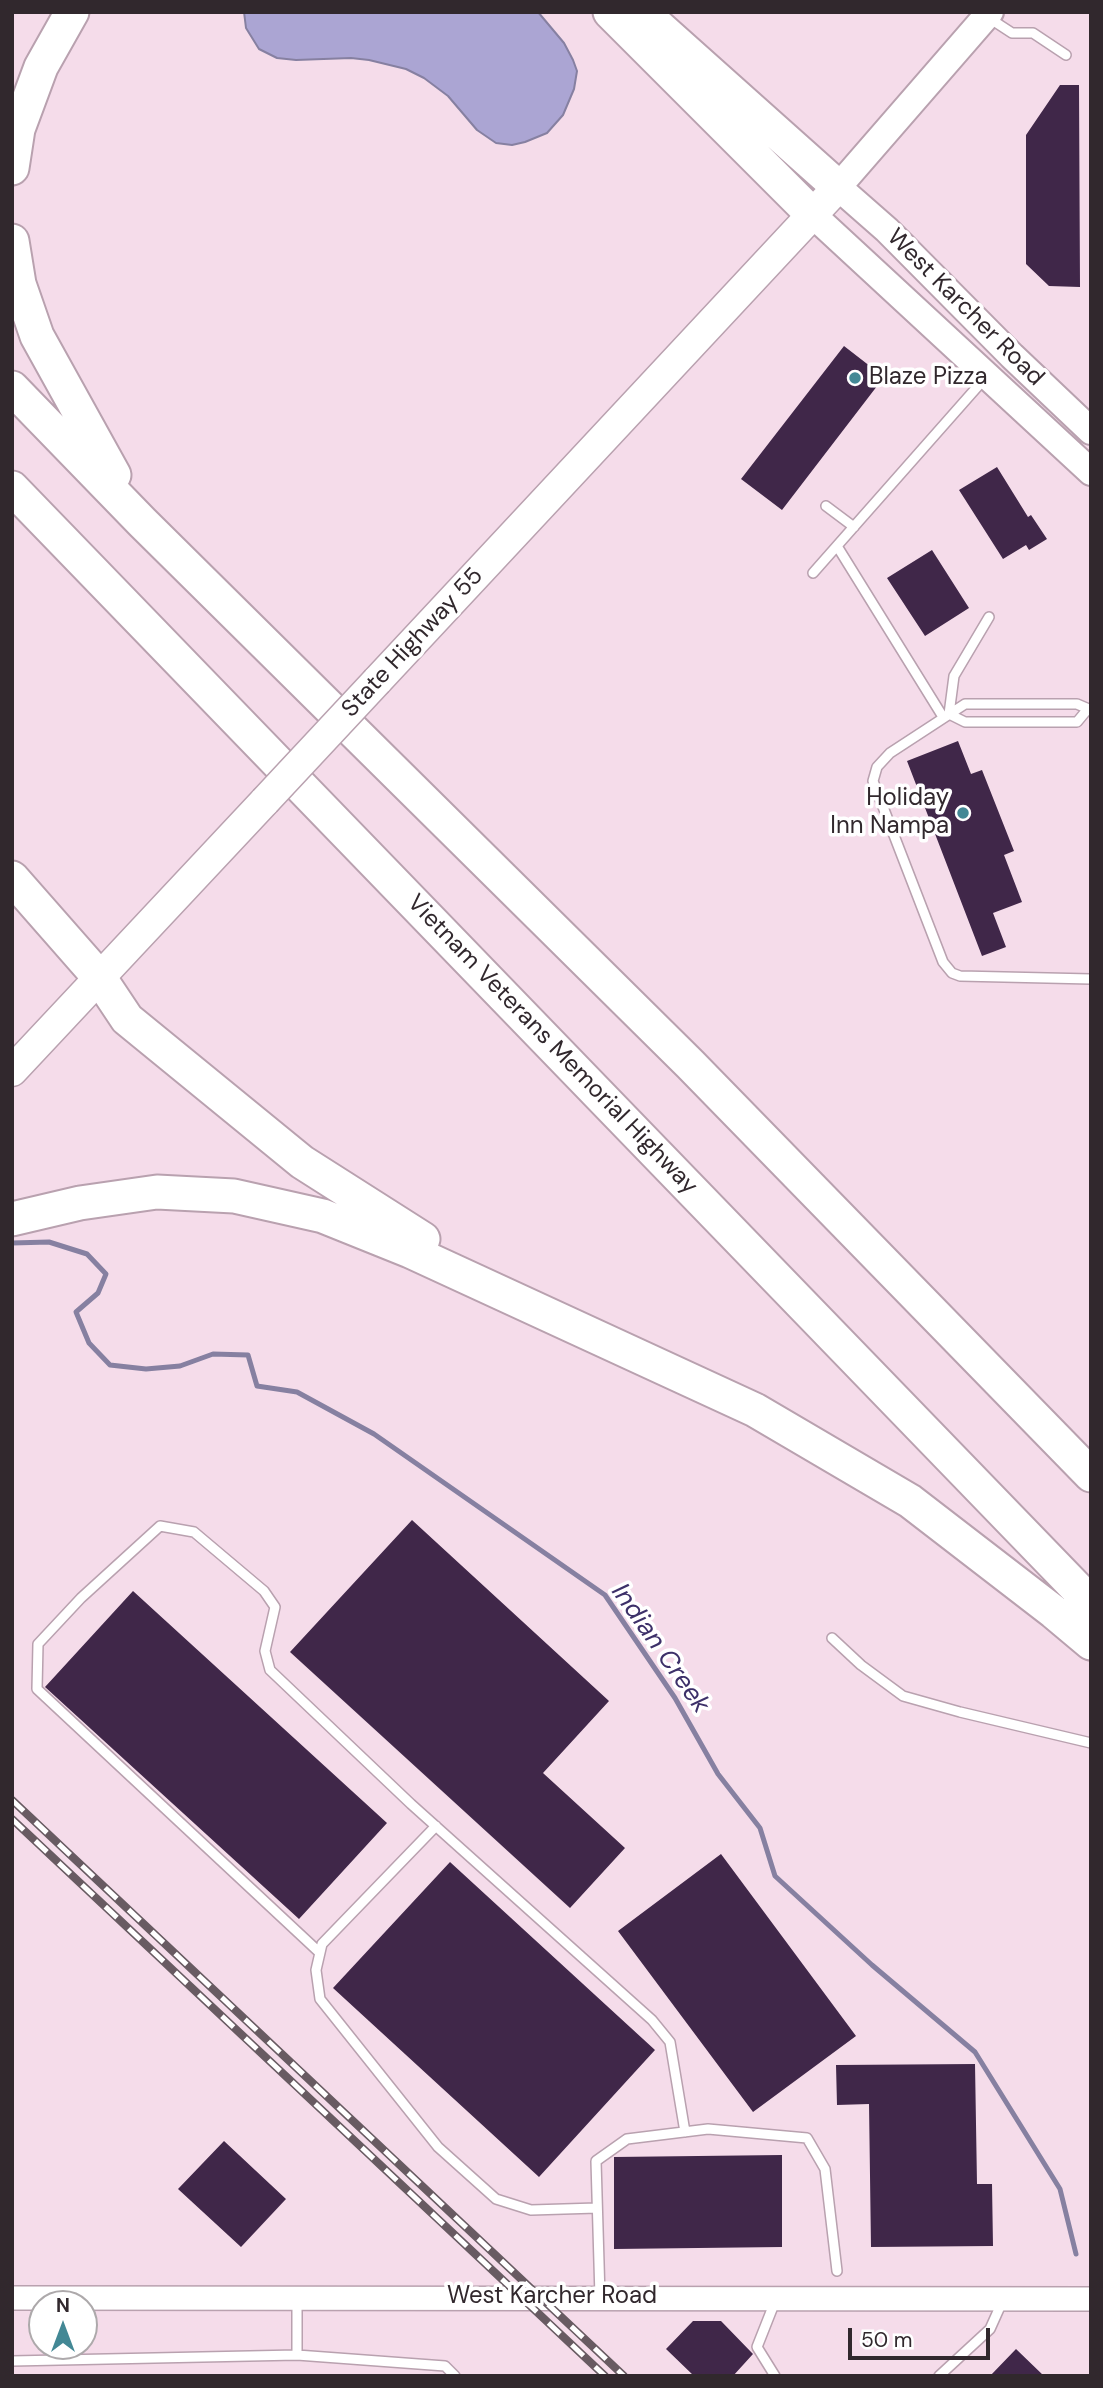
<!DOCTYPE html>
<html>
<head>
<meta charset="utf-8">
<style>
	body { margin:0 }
	#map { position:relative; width:1103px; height:2388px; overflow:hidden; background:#f5dcea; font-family:"DM Sans",sans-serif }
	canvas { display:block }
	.frame { position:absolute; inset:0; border:14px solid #31282d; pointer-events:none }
	.north { position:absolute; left:28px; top:2290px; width:70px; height:70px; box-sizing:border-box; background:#fff; border:2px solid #ada9ab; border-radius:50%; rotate:0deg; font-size:19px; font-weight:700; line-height:28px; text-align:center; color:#31282d }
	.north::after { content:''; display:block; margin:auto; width:24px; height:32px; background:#438895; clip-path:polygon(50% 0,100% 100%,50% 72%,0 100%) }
	.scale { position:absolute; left:848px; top:2328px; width:142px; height:32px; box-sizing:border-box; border:4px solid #31282d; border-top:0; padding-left:9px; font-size:21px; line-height:24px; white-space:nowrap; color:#31282d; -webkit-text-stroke:5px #fff; paint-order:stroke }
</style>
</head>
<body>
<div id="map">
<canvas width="1103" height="2388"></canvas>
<div class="frame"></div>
<div class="north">N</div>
<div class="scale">50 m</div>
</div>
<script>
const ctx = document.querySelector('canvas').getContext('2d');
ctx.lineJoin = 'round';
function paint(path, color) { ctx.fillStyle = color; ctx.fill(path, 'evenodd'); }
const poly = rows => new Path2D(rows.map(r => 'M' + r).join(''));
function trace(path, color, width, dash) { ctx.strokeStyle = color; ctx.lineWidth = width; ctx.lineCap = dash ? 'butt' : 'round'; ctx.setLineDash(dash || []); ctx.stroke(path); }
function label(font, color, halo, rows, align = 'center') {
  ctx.font = font + ' "DM Sans",sans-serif'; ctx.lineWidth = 7; ctx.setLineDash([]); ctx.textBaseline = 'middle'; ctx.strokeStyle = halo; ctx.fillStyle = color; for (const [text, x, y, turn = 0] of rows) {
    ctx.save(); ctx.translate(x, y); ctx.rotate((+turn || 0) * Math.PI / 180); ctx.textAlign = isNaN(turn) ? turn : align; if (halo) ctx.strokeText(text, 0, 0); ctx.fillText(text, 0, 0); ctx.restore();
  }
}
const water = poly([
	[244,12,538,12,564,43,573,60,577,71,574,89,563,115,547,133,525,142,512,145,496,143,477,130,448,96,424,78,406,69,369,60,351,58,296,60,277,58,259,49,246,28,244,12]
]);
paint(water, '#aba5d3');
trace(water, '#8680a1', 2);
trace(poly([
	[12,1243,49,1242,87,1254,106,1274,98,1293,76,1312,89,1343,110,1365,146,1369,180,1366,213,1354,248,1355,257,1386,297,1392,374,1434,605,1595,675,1698,718,1774,760,1828,775,1876,872,1965,975,2052,1060,2189,1076,2254]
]), '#8680a1', 5);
paint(poly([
	[1060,85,1079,85,1080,287,1049,286,1026,264,1026,135],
	[844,346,884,377,782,510,741,479],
	[997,467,1028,517,1031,515,1047,539,1029,550,1026,545,1003,559,959,490],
	[932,550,969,608,925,636,887,578],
	[958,741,971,774,982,770,1014,851,1004,855,1022,902,993,913,1006,947,982,956,907,761],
	[412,1520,609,1701,543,1773,625,1848,570,1908,290,1652],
	[133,1591,387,1823,299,1919,45,1687],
	[721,1854,856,2036,753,2112,618,1931],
	[450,1862,655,2050,539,2177,333,1988],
	[975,2064,977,2184,992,2184,993,2246,871,2247,869,2104,837,2105,836,2065],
	[224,2141,286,2199,241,2247,178,2189],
	[782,2155,782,2247,614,2249,614,2157],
	[693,2321,721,2321,753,2354,733,2376,694,2376,666,2349],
	[1016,2349,1044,2376,990,2376]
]), '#402749');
const service = poly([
	[989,18,1012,33,1033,33,1066,55],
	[826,506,854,527],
	[837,546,943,717],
	[813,573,986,377],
	[1091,710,1077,704,965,704,890,753,877,767,873,781,943,962,952,973,960,976,1091,979],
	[949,714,965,722,1077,722,1087,710],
	[949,714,954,676,989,617],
	[832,1638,861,1665,903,1696,960,1712,1091,1743],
	[436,1826,322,1944,316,1970,320,1999,438,2147,496,2199,531,2210,597,2208],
	[320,1953,37,1689,38,1644,81,1598,160,1526,194,1532,264,1591,275,1607,265,1651,270,1670,411,1804,652,2020,670,2042,685,2132],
	[600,2297,596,2161,627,2139,708,2129,807,2138,825,2169,837,2271],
	[297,2300,297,2355],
	[12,2361,297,2355,445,2366,455,2376],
	[775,2376,757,2347,776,2299],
	[939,2376,990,2329,1003,2300]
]);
const tertiary = poly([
	[12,2298,1091,2299]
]);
const secondary = poly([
	[990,12,838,187,887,230,1012,356,1091,431],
	[813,215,1091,472]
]);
const trunk = poly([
	[377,681,838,187],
	[12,1071,265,801]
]);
const motorway = poly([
	[610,12,813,215],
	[642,12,838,187],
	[12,168,18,129,41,67,72,12],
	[12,241,19,284,37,336,114,475],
	[12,388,142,522,690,1064,1091,1475],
	[12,488,1091,1603],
	[12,878,99,977,127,1019,302,1162,423,1239],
	[12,1219,80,1203,157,1192,234,1196,323,1216,410,1251,755,1410,910,1501,1054,1612,1091,1643]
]);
trace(service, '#b9a1af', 12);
trace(tertiary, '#b9a1af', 26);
trace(secondary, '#b9a1af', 30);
trace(trunk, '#b9a1af', 33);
trace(motorway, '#b9a1af', 37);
trace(service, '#fff', 9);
trace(tertiary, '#fff', 23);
trace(secondary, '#fff', 26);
trace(trunk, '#fff', 30);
trace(motorway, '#fff', 33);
const rail = poly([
	[12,1800,624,2376],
	[12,1819,605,2376]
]);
trace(rail, '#685b62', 8);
trace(rail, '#fff', 5, [16]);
const trunkBridge = poly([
	[265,801,377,681]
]);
trace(trunkBridge, '#b9a1af', 33, []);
trace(trunkBridge, '#fff', 30);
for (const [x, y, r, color] of [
	[855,378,7,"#438895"],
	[963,813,7,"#438895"]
]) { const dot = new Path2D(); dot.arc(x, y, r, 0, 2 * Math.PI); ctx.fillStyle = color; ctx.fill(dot); trace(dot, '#fff', 2.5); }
label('24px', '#31282d', '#fff', [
	["West Karcher Road",965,308,45],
	["State Highway 55",413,643,-47],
	["Vietnam Veterans Memorial Highway",552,1045,46],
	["West Karcher Road",552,2297]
]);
label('24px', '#31282d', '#fff', [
	["Blaze Pizza",869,378],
	["Holiday",949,799,"right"],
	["Inn Nampa",949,827,"right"]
], 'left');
label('italic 26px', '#3d3069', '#fff', [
	["Indian Creek",660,1649,55]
]);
</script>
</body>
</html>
